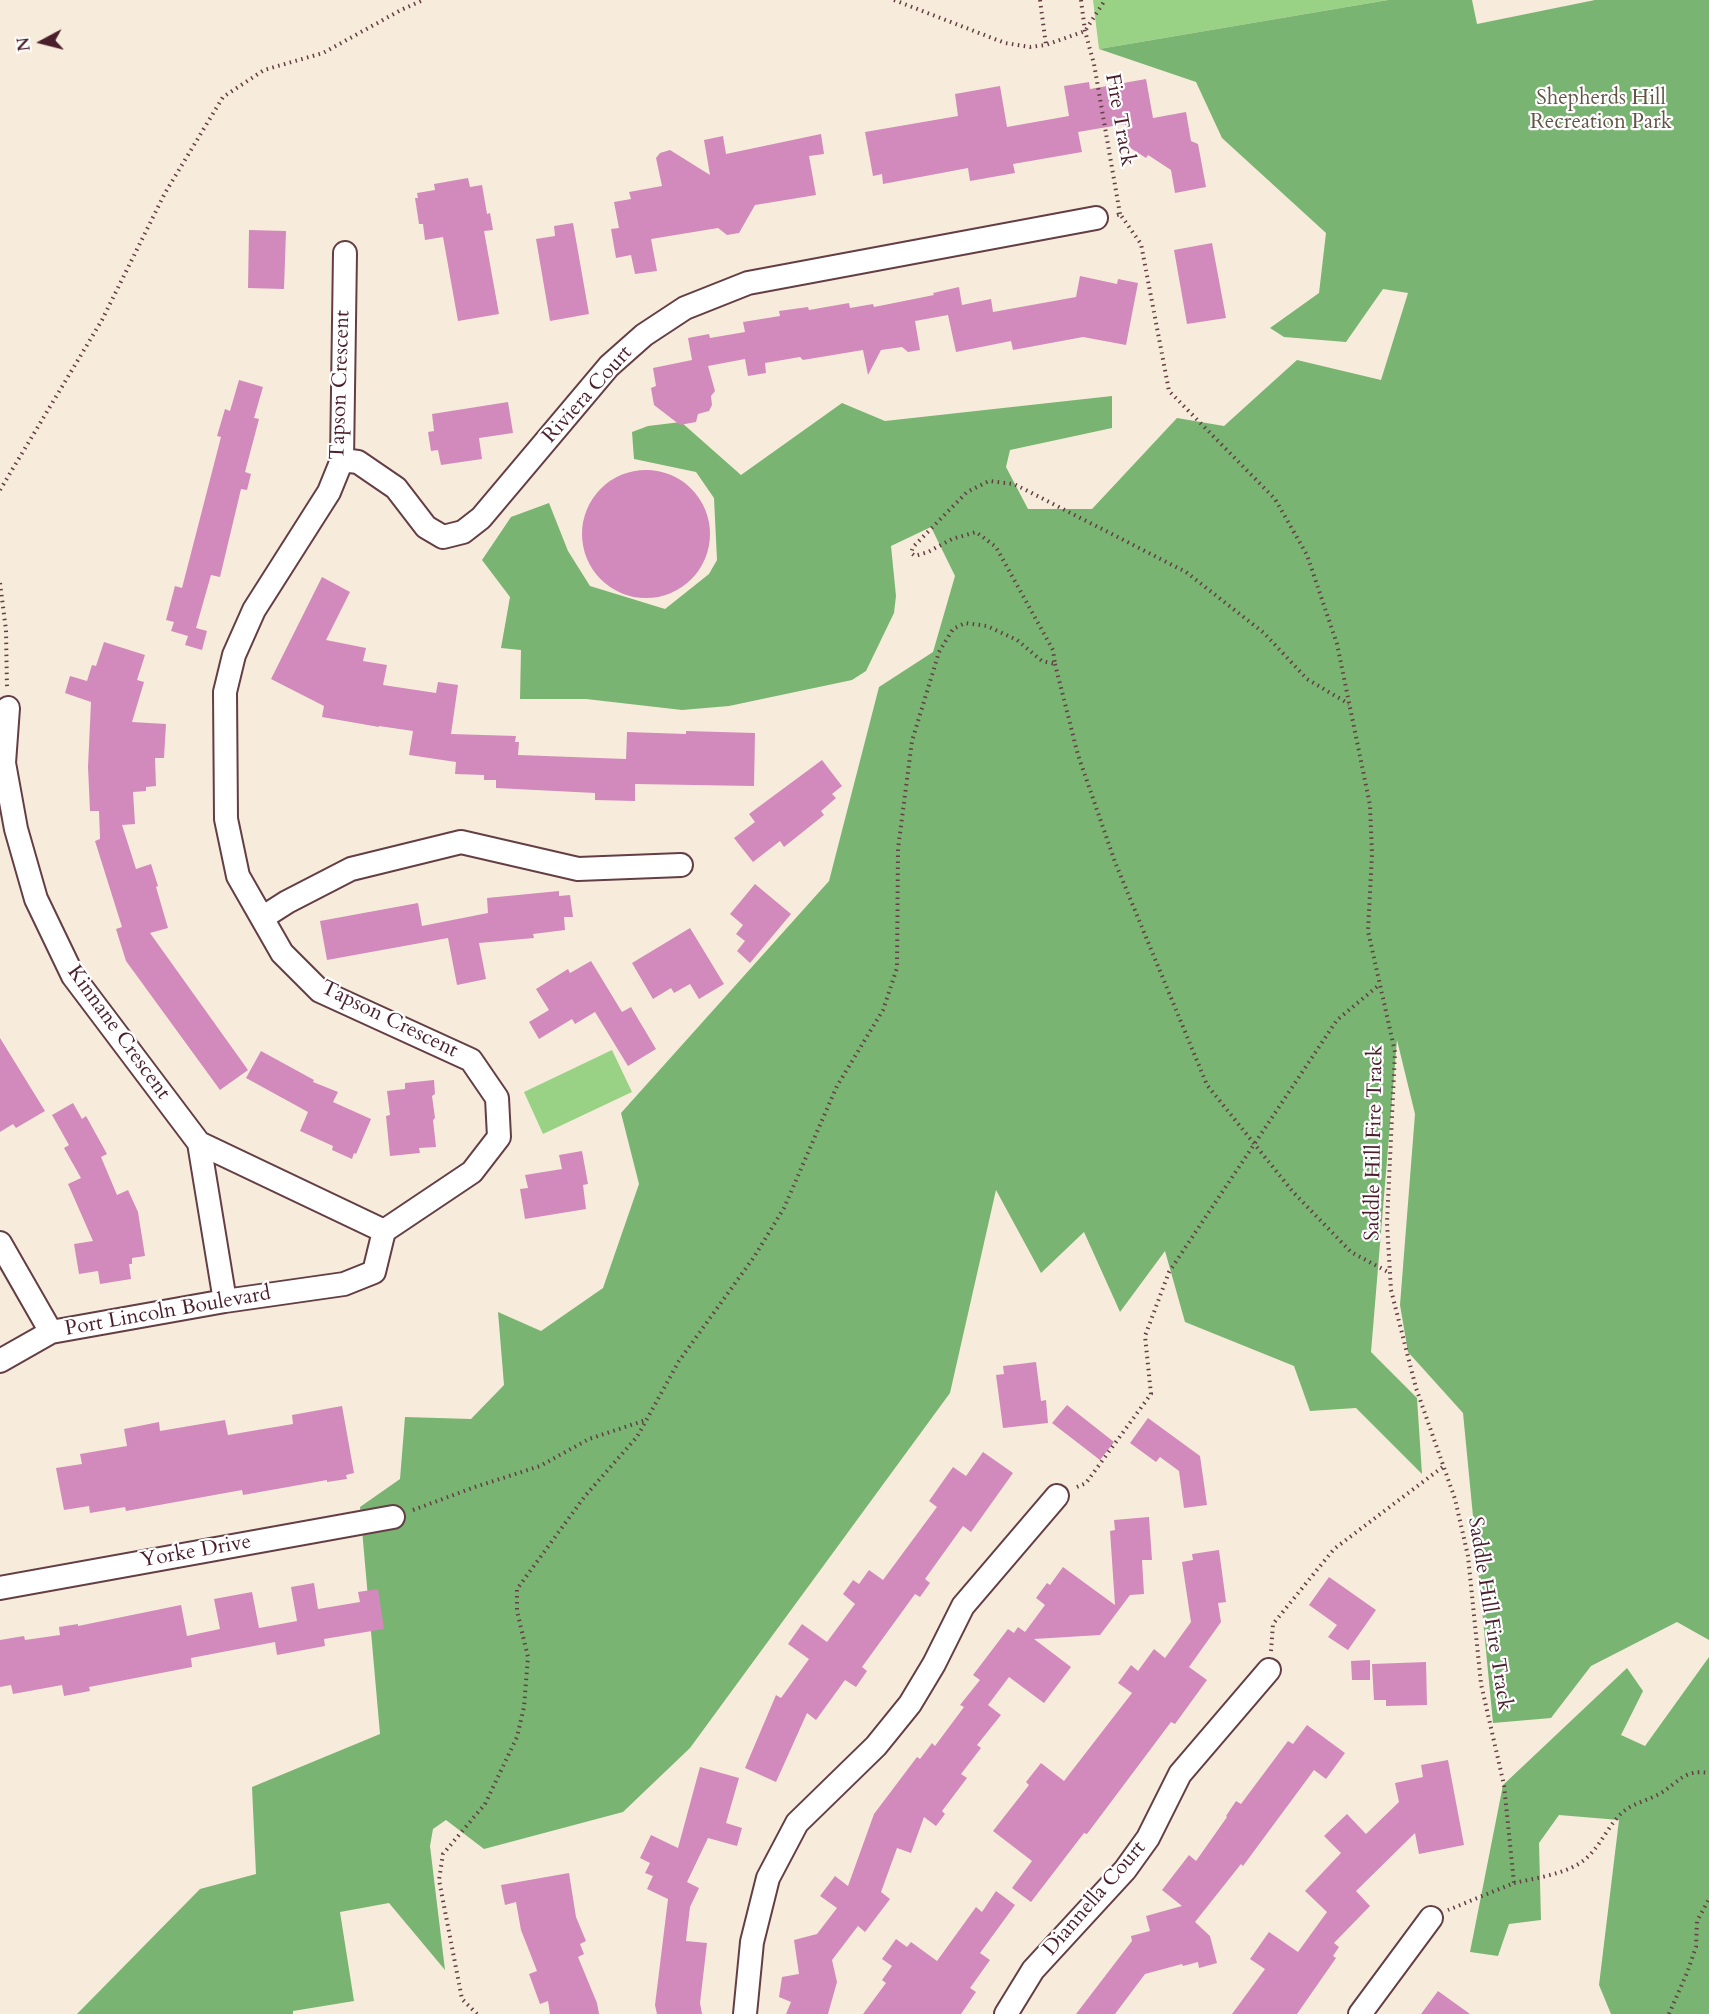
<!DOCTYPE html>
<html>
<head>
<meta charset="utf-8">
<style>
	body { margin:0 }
	#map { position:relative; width:1709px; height:2014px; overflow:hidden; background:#f7ecdb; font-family:Cardo,serif }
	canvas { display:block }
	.north { position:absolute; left:12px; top:12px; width:60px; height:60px; -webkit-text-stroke:4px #fff; paint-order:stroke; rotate:263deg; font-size:16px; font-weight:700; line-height:24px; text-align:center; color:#4a1f2b }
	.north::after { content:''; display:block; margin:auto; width:21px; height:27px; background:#4a1f2b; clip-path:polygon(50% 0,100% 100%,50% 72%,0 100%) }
</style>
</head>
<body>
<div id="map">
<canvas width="1709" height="2014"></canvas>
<div class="north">N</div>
</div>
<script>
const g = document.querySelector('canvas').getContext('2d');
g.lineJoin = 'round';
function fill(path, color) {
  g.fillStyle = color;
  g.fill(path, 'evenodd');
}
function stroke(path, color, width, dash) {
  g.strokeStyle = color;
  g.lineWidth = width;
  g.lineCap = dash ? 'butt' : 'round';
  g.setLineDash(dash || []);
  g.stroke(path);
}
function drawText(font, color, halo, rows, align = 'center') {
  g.font = font + ' Cardo,serif';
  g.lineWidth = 4.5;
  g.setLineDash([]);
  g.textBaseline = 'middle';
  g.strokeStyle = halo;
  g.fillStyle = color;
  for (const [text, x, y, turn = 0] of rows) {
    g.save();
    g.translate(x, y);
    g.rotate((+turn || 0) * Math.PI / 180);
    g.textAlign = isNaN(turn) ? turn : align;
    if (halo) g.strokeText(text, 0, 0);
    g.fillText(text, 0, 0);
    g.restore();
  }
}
fill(new Path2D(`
	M1093 0H1388L1099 49Z
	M612 1050 632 1092 543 1134 524 1092Z`), '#99d285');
fill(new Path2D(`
	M1388 0H1472L1477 24 1595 0H1709V1640L1677 1622 1591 1666 1551 1718 1493 1723 1463 1413 1408 1352 1400 1305 1415 1114 1397 1040 1371 1352 1417 1398 1422 1474 1356 1408 1310 1411 1294 1366 1185 1322 1165 1251 1120 1312 1084 1232 1041 1273 996 1190 950 1393 690 1748 623 1812 484 1849 446 1820 433 1829 430 1846 445 1970 389 1903 340 1912 354 2001 293 2011V2014H77L200 1889 256 1874 252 1787 380 1734 360 1507 400 1479 405 1417 471 1419 504 1385 498 1312 541 1331 603 1288 639 1184 621 1113 829 881 879 687 933 652 955 576 931 527 891 546 896 596 894 613 866 671 852 680 729 706 682 710 586 699H520L521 650 501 648 510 597 482 560 511 517 549 503 568 551 590 586 665 609 709 574 717 560 714 498 696 472 634 459 632 432 648 426 681 422 741 475 842 403 885 421 1112 396V428L1010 450 1006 467 1028 509H1092L1177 418 1224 426 1297 360 1381 380 1408 293 1383 289 1346 342 1284 337 1270 328 1319 293 1326 233 1222 138 1196 82 1099 49Z
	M1709 1657V2014H1611L1599 1985 1619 1820 1559 1815 1539 1843 1541 1920 1509 1924 1498 1956 1470 1952 1503 1785 1627 1668 1643 1691 1621 1735 1645 1746Z`), '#7ab472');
fill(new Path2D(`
	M1146 79 1153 118 1186 112 1191 141 1198 144 1206 187 1175 193 1171 170 1148 155 1146 158 1129 147 1125 124 1078 132 1082 152 1013 164 1015 173 970 181 968 168 883 184 882 174 873 176 865 132 958 116 955 94 1000 86 1007 127 1069 116 1064 86 1089 82 1090 89Z
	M821 134 824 154 809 156 816 195 755 205 739 233 727 235 718 228 651 239 657 271 635 274 631 255 616 258 611 229 619 228 614 202 631 199 629 192 662 186 656 158 660 153 670 150 710 175 704 140 723 136 726 154Z
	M468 178 470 187 482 185 487 214 490 213 493 230 484 231 499 314 458 321 443 237 425 240 423 224H419L415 198H418L417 193 435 190 434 184Z
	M573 223 589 314 550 321 536 239 555 236 554 226Z
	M249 230 286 231 284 289 248 288Z
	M1212 243 1226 318 1187 324 1174 250Z
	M1080 276 1117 284 1118 279 1138 283 1126 345 1083 337 1013 350 1011 341 956 352 948 315 915 321 920 350 908 352 902 347 881 350 868 375 863 350 803 360 800 357 765 363 766 373 748 376 745 359 708 366 715 391 711 396 712 405 709 411 698 414 696 422 680 425 654 405 651 388 656 386 653 368 692 360 688 338 709 334 710 338 745 332 743 322 780 316 779 311 808 307 809 310 849 303 850 308 873 304 874 307 934 295 933 293 959 287 962 305 991 299 993 312 1076 297Z
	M239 380 263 387 254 418 259 419 245 472 251 474 247 490 241 489 220 577 211 575 196 628 207 631 202 650 185 645 188 636 171 631 174 622 166 620 175 586 182 588 221 437 217 436 225 409 230 411Z
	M508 402 513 433 479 438 482 459 441 465 438 450 431 451 428 432 434 431 432 414Z
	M582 534a64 64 0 1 1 128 0a64 64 0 1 1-128 0Z
	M322 577 350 592 326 640 366 648 363 661 387 665 383 685 436 693 438 682 458 685 451 734 516 736 515 742H519L518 755 626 759 627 732 686 734V731L755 733 754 786 635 784V801L595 800V793L496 788V780H484V775L455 774 456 762 409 755 413 731 379 726V727L322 717 324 706 271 679Z
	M104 642 145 655 137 680 144 682 132 722 166 724 164 758H155L156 786 146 787V791L133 792 135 824 122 825 136 869 151 864 158 886 156 887 168 928 150 933 248 1070 220 1090 126 961 116 929 122 927 95 841 100 839 99 811H90L88 767 91 702 65 693 70 676 87 681 92 665 96 666Z
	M822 760 842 786 832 794 836 798 821 811 824 815 784 847 780 841 753 862 734 838 755 822 749 814Z
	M755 884 791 914 750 963 737 951 745 941 736 934 743 925 730 914Z
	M559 891V896L570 895 573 917H564L565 930 533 934 534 938 479 943 486 979 457 985 448 938 327 960 320 921 418 903 422 926 488 913 487 898Z
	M690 928 724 984 699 999 690 984 674 993 671 988 653 999 632 963Z
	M591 961 622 1012 631 1007 656 1049 628 1066 595 1012 575 1024 572 1019 539 1039 529 1022 549 1010 536 989 568 969 570 973Z
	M0 1038 45 1111 16 1128 13 1124 0 1132Z
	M261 1051 314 1080 313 1082 338 1092 333 1102 371 1119 356 1154 354 1153 352 1159 332 1150 333 1146 300 1131 308 1112 246 1078Z
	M434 1080 435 1094 432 1096 435 1118 433 1120 436 1147 419 1148 420 1153 390 1156 386 1116 390 1115 387 1091 405 1089V1083Z
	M73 1103 82 1119 86 1116 107 1154 101 1157 117 1195 128 1190 138 1212 145 1256 132 1258V1264H129L131 1279 100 1284 98 1271 79 1274 74 1244 93 1241 68 1184 81 1178 64 1148 69 1145 52 1115Z
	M582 1151 588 1184 583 1185 586 1209 525 1219 520 1189 528 1188 525 1175 562 1169 559 1155Z
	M1036 1362 1041 1401 1046 1400 1048 1423 1003 1428 996 1375 1004 1374 1003 1366Z
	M1067 1405 1114 1442 1100 1460 1052 1423Z
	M342 1406 354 1473 346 1475 347 1479 327 1482V1480L243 1495 242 1490 126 1511 125 1507 90 1513 89 1506 64 1510 56 1468 82 1464 80 1454 127 1446 124 1429 159 1422 160 1431 225 1420 228 1435 293 1424 292 1415Z
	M1148 1418 1200 1456 1207 1505 1184 1508 1179 1471 1160 1457 1156 1462 1130 1443Z
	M983 1452 1013 1473 971 1532 963 1526 925 1579 930 1583 920 1597 915 1594 862 1667 867 1671 856 1687 845 1680 816 1720 807 1713 776 1782 745 1768 776 1695 781 1698 809 1659 788 1644 802 1624 827 1642 855 1604 843 1594 853 1580 859 1584 869 1570 883 1580 937 1507 929 1501 953 1467 966 1476Z
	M1149 1517 1152 1560H1142L1144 1594 1130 1595 1100 1635 1034 1639 1071 1667 1044 1703 1009 1677 988 1705 1001 1715 977 1745 981 1748 961 1774 967 1778 942 1811 945 1814 936 1826 924 1817 911 1853 897 1848 881 1892 890 1899 865 1932 858 1926 832 1960 837 1982 828 2014H786L791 2002 779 1997 782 1977 799 1974 794 1940 817 1934 837 1908 820 1896 835 1876 848 1886 874 1814 917 1757 920 1759 932 1743 935 1746 964 1707 960 1705 980 1680 973 1675 1008 1629 1014 1633 1018 1627 1025 1632 1045 1605 1036 1598 1047 1583 1050 1585 1063 1567 1115 1605 1110 1531 1115 1530 1114 1520Z
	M1219 1550 1226 1602 1218 1603 1221 1622 1189 1667 1207 1680 1175 1724 1171 1722 1087 1834 1084 1833 1031 1902 1012 1888 1032 1861 993 1831 1029 1785 1026 1782 1041 1763 1064 1781 1132 1693 1118 1683 1131 1665 1138 1671 1154 1649 1165 1658 1191 1622 1182 1562 1193 1560 1192 1554Z
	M1329 1577 1376 1610 1348 1650 1328 1637 1337 1625 1309 1605Z
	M314 1583 318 1609 360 1602 358 1592 378 1589 384 1629 324 1639 325 1646 277 1655 275 1642 191 1658 192 1667 89 1687 90 1691 64 1696 62 1685 13 1694 11 1685 0 1687V1640L24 1636 25 1640 60 1635 59 1627 78 1624V1626L181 1605 187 1636 220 1629 214 1599 252 1592 259 1628 297 1621 291 1587Z
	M1370 1660V1680H1352L1351 1661Z
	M1426 1662 1427 1705 1386 1706V1700H1374L1372 1664Z
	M1307 1725 1345 1753 1326 1779 1314 1770 1243 1866 1241 1864 1195 1922 1210 1936 1217 1963 1199 1968 1198 1962 1183 1966 1182 1964 1145 1974 1115 2014H1076L1132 1941 1131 1936 1150 1931 1146 1916 1182 1906 1162 1890 1189 1855 1196 1861 1227 1817 1226 1816 1236 1801 1241 1804 1288 1741 1293 1744Z
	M1448 1760 1464 1845 1419 1854 1415 1833 1356 1891 1370 1906 1334 1943 1339 1947 1333 1956 1336 1958 1297 2014H1232L1265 1969 1250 1959 1269 1932 1298 1952 1327 1912 1305 1891 1341 1853 1324 1836 1347 1814 1366 1834 1399 1802 1395 1783 1423 1777 1421 1765Z
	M700 1767 739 1778 726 1823 742 1828 737 1846 708 1838 687 1882 699 1888 690 1907 686 1941 707 1943 700 2003 702 2014H657L655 2005 668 1899 647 1889 653 1876 645 1873 650 1863 640 1858 651 1835 678 1848Z
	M569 1873 576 1917 586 1941 580 1944 584 1954 578 1957 597 2003 599 2014H550L548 2001 540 2004 529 1974 537 1971 521 1930 516 1902 505 1905 501 1885Z
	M996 1891 1015 1905 980 1953 990 1960 970 1988 976 1992 961 2014H863L886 1983 882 1980 892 1966 882 1959 896 1939 907 1947 911 1942 937 1961 976 1907 982 1912Z
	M1438 1991 1470 2014H1421Z`), '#d18abb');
const street = new Path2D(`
	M342 460 358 462 396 488 426 527 443 537 463 532 481 518 609 366 644 335 685 308 748 283 1096 218
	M8 708 4 763 16 829 36 899 73 976 199 1143 384 1231
	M262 918 287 902 351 869 461 842 578 869 681 865
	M199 1143 225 1301
	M0 1243 51 1332
	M0 1361 51 1332 225 1301 344 1284 374 1272 384 1231 472 1172 499 1137 497 1098 471 1060 320 991 282 953 238 876 226 819 225 692 234 655 254 610 329 492 342 460 345 253
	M0 1588 393 1517
	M745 2014 752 1942 768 1878 797 1823 876 1746 910 1704 934 1664 963 1606 1057 1496
	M1006 2014 1033 1970 1125 1870 1148 1838 1180 1774 1269 1670
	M1360 2014 1431 1918`);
stroke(street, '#643e45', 26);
stroke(new Path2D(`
	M894 0 1005 43 1030 47 1046 45 1085 31 1105 0
	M1040 0 1046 45
	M1081 0 1085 31 1094 64 1120 214
	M1117 215 1120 214 1141 244 1169 391 1275 499 1307 555 1337 644 1370 805 1372 854 1368 931 1395 1052 1387 1223 1391 1290 1416 1388 1455 1499 1468 1556 1481 1684 1504 1785 1514 1883 1448 1910
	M0 490 102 320 165 193 223 97 264 70 323 53 401 10 423 0
	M0 583 6 630 7 689
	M1055 664 1078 755 1115 862 1207 1085 1293 1192 1351 1252 1390 1273
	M1077 1487 1086 1483 1151 1394 1145 1336 1169 1272 1337 1020 1379 985
	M413 1510 475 1487 540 1466 589 1439 646 1420
	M1271 1651 1273 1624 1334 1549 1444 1466
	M1514 1883C1535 1878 1561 1875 1580 1863 1600 1850 1607 1825 1624 1811 1634 1803 1649 1800 1661 1793 1679 1782 1684 1769 1709 1773
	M477 2014 462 1999 439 1880 443 1854 485 1804 517 1737 524 1707 528 1657 517 1611V1589L585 1496 637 1437 679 1361 754 1257 784 1208 837 1086 883 1010 897 968 898 849 912 741 939 652 953 629 965 623 987 626 1017 640 1042 661 1055 664 1053 650 996 547 976 532 952 539 928 552 915 556 911 553 913 547 967 492 989 481 1014 484 1186 572 1264 633 1307 679 1349 704
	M1669 2014 1687 1973 1696 1947 1697 1921 1709 1899`), '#643e45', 4, [1.5, 4.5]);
stroke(street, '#fff', 22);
drawText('21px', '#625546', '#fff', [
	["Shepherds Hill",1601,99],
	["Recreation Park",1601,123]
]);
drawText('21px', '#4a1f2b', '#fff', [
	["Fire Track",1119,120,80],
	["Tapson Crescent",341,385,-88],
	["Riviera Court",588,395,-48],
	["Tapson Crescent",389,1020,26],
	["Kinnane Crescent",118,1033,54],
	["Saddle Hill Fire Track",1375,1143,-89],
	["Port Lincoln Boulevard",168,1312,-10],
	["Yorke Drive",196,1552,-10],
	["Saddle Hill Fire Track",1489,1614,81],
	["Diannella Court",1095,1899,-49]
]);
</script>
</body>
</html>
